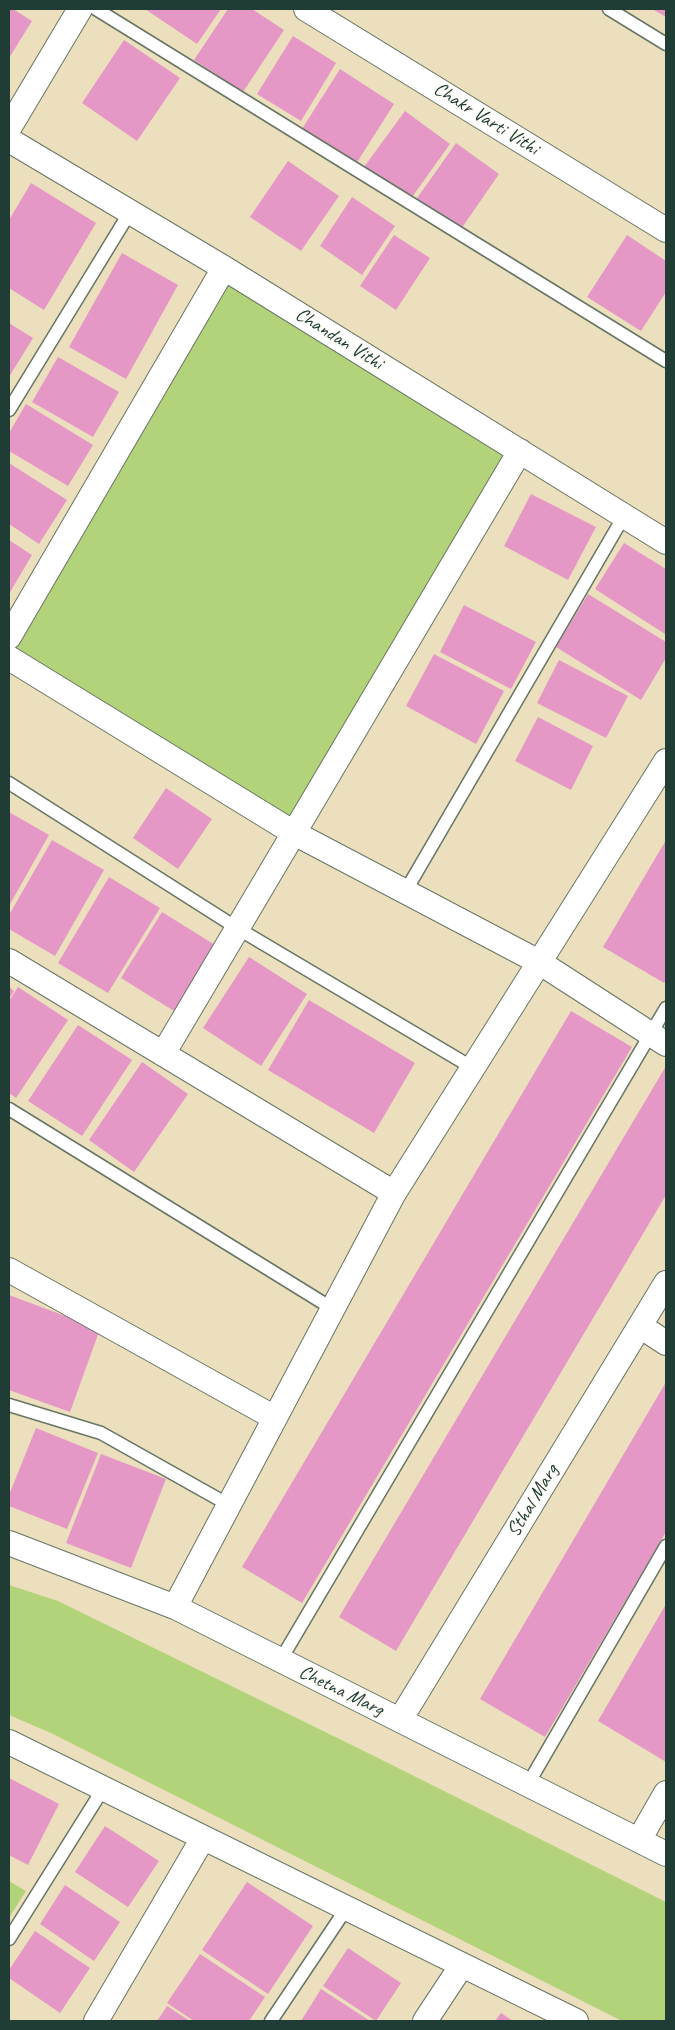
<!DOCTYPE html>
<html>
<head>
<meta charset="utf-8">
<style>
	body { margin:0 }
	#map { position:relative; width:675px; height:2030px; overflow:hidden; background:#ecdfbd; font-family:Caveat,sans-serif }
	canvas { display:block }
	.frame { position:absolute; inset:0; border:10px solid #1f3d34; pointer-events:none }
</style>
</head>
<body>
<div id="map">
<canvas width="675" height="2030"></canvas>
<div class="frame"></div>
</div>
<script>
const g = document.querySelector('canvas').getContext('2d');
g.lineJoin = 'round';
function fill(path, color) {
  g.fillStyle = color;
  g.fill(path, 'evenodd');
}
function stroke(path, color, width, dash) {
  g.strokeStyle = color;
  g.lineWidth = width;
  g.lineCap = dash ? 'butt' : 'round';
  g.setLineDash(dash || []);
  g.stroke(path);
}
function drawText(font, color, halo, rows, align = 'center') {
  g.font = font + ' Caveat,sans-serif';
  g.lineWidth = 4;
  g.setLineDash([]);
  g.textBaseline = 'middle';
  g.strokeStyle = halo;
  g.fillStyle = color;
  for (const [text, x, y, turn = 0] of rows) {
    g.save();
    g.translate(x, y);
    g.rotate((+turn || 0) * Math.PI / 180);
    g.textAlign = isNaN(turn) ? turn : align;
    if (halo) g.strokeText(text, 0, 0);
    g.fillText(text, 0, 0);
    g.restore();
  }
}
fill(new Path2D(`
	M224 268 520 451 294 833 9 658V637Z
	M9 1585 58 1601 368 1753 666 1902V2021H622L51 1733 9 1715Z
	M9 1881 26 1891 9 1918Z`), '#b3d37a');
fill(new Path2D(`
	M9 9H13L32 21 9 58Z
	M145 9H221L197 44Z
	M228 9H252L284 30 243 92 194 60Z
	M652 9H666V17Z
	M293 36 336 63 301 121 257 94Z
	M124 40 180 78 137 141 82 103Z
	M340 69 394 104 356 164 302 129Z
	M405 111 450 144 410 200 364 167Z
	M456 143 499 174 459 232 415 201Z
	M288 161 339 196 301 251 250 217Z
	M31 183 96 223 44 310 9 288V220Z
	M352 197 395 226 362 275 320 246Z
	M394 235 430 258 396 310 360 286Z
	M627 235 666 261V292L641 331 587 297Z
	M122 253 178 285 126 379 69 347Z
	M9 323 33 338 9 377Z
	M58 357 119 392 93 437 32 402Z
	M26 404 93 445 68 486 9 451V433Z
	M9 463 67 500 39 544 9 524Z
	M531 494 596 527 568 580 504 546Z
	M9 540 32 555 9 594Z
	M624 543 666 569 665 634 595 589Z
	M588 594 666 642V658L641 700 556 647Z
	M464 605 536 642 511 689 440 652Z
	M434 654 504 691 476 744 406 706Z
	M559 660 628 696 606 738 537 703Z
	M538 717 593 746 571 790 515 761Z
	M166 788 212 819 178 869 133 838Z
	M9 812 49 835 9 906Z
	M52 840 104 870 55 956 9 929V915Z
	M666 840V980L664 983 603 947Z
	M109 877 160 908 108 993 58 963Z
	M162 912 215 945 174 1011 121 978Z
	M249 957 307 994 261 1066 203 1028Z
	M9 987 14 991 9 999Z
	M18 987 68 1020 16 1098 9 1093V1001Z
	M309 1000 415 1063 374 1133 268 1070Z
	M571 1011 632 1047 302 1603 242 1567Z
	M78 1025 132 1060 82 1136 28 1101Z
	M142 1062 188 1094 134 1172 89 1140Z
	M666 1066V1195L396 1651 339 1617Z
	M9 1295 100 1329 70 1412 9 1390Z
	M666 1382V1532L545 1737 480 1699Z
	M36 1428 98 1453 67 1529 9 1506V1495Z
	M101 1454 166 1479 131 1568 66 1543Z
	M666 1604V1762L598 1721Z
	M9 1778 59 1804 28 1865 9 1855Z
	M105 1826 159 1861 128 1907 75 1872Z
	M247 1882 313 1926 268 1994 202 1950Z
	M65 1885 120 1922 94 1961 40 1924Z
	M35 1931 90 1968 60 2013 9 1978V1970Z
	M348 1948 401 1983 376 2021 323 1986Z
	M200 1954 265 1997 249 2021H194L167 2003Z
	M321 1989 370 2021H301Z
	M167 2006 190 2021H157Z
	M501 2013 513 2021H495Z`), '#e598c5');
const lane = new Path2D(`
	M96 9 666 361
	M609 9 666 44
	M9 410 130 212
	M9 783 237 928 473 1068
	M405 892 624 516
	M9 1109 333 1309
	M9 1405 101 1433 229 1505
	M280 1661 666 1008
	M528 1784 666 1546
	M9 1939 103 1789
	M271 2021 346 1909`);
const street = new Path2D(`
	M306 9 666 230
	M9 128 80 9
	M9 140 224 268 666 542
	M9 637 224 268
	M9 658 294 833 539 962 666 1044
	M9 961 394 1193
	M163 1054 520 451
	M9 1270 275 1418
	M640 1326 666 1343
	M9 1543 175 1607 666 1854
	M175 1607 394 1193 666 761
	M400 1720 666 1283
	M9 1742 576 2021
	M639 1840 666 1793
	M96 2021 203 1838
	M425 2021 462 1965`);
stroke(lane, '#677664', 15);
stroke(street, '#677664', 26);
stroke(lane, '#fff', 12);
stroke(street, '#fff', 24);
drawText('20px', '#1f3d34', '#fdfcf7', [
	["Chakr Varti Vithi",486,119,32],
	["Chandan Vithi",339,339,32],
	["Sthal Marg",533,1501,-59],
	["Chetna Marg",341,1691,26]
]);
</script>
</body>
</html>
